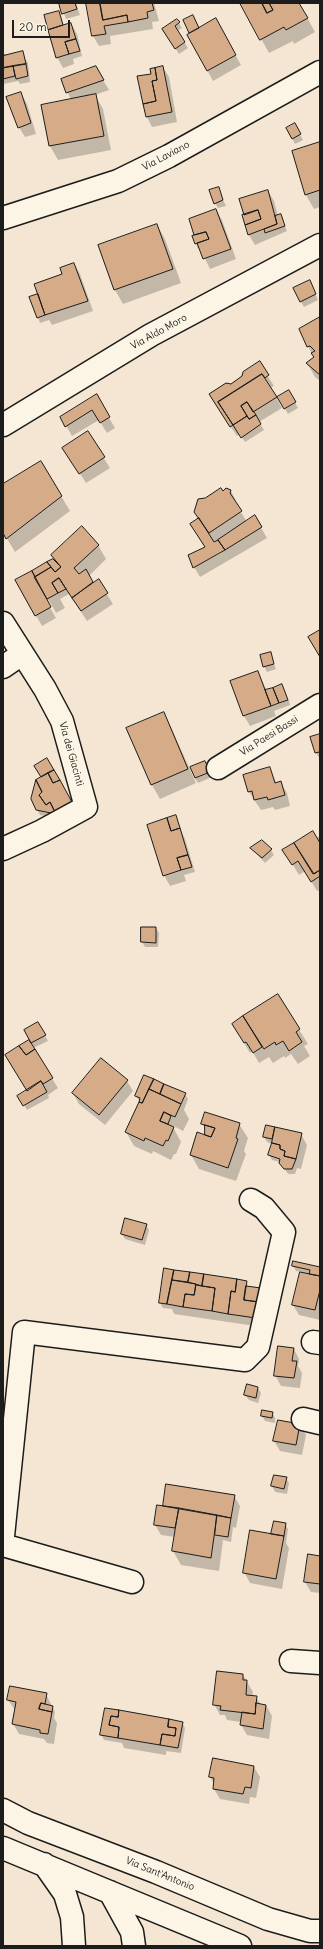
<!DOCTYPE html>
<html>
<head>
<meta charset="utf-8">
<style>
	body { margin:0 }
	#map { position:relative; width:323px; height:1949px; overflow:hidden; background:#f4e6d2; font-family:Delius,sans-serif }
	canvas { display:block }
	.frame { position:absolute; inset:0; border:4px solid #1c1c1c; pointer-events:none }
	.scale { position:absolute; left:12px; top:20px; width:58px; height:18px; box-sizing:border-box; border:2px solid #1c1c1c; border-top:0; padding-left:5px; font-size:12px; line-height:14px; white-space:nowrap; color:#1c1c1c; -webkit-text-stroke:3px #fcf5e5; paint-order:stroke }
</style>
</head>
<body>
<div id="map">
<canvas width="323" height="1949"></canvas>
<div class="frame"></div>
<div class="scale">20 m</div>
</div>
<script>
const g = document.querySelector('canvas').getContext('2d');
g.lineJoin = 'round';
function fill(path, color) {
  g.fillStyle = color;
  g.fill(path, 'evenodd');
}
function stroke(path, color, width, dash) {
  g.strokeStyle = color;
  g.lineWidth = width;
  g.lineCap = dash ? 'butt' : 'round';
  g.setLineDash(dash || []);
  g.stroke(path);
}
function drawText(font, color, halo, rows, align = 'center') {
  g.font = font + ' Delius,sans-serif';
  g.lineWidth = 4;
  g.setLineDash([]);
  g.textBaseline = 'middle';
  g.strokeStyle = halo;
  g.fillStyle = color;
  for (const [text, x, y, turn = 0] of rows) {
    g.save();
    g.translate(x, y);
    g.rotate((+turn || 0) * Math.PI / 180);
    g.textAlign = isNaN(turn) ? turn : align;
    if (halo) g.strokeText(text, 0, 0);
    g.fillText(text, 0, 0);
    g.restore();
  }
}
fill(new Path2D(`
	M60 3H76L80 15 66 19Z
	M87 3H154L159 21 152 22 153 29 110 36 111 44 99 46 93 36Z
	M241 3H299L315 32 294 44 293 41 269 53Z
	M59 13 64 26 71 24 77 34 82 56 73 59 74 64 63 68 57 57 45 16Z
	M192 16 199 29 215 19 241 65 213 81 188 35 190 34 184 21Z
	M177 20 182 28 177 31 188 48 179 54 166 34Z
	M22 53 28 63 30 82 20 84 18 81 3 84V54L4 56Z
	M163 67 169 77 177 122 152 127 147 117 152 74Z
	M96 68 109 90 95 95 103 109 111 150 58 160 50 146 71 100 62 79Z
	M21 93 27 104 36 134 25 137 19 127Z
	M294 124 303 140 295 144 287 128Z
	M320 143V207L314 209 306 195Z
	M218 189 226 206 218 208 215 203Z
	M268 191 274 201 278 216 280 215 287 231 255 245 249 235 245 215Z
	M216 210 222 220 236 259 210 269 200 248 198 249 196 243V236L190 220Z
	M157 225 165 239 181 283 123 304 115 290 100 245Z
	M74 264 80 274 93 311 52 325 49 320 40 323 31 298 39 295Z
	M312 287 318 300 304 307 301 302Z
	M320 318V381L315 377 307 363 314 358 308 346Z
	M259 362 274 386 270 388 277 398 289 391 298 408 288 414 279 398 277 399 282 408 259 422 264 430 245 442 240 434 237 436 216 405 231 385Z
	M96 396 115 428 107 433 99 420 72 436 61 417Z
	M88 433 110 468 86 483 70 458Z
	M41 462 70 511 15 552 3 532V485Z
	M231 491 236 501V504L247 522 255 517 267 538 200 577 194 567 206 548 200 519 222 493ZM221 550V553L208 560 207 559Z
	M98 545 106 559 89 576 93 584 98 580 113 604 87 621 69 594 60 599 65 608 56 613 41 587 39 588 56 618 42 626 16 581 57 563 53 555Z
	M270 653 276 669 267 672 264 666Z
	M258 672 267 691 282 686 285 691 288 699 272 704V706L289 700 290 705 274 711 276 716 250 726 244 716Z
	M163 713 171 727 196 783 160 799 152 785Z
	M320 735V759L316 753Z
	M47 760 60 819 40 815 37 810 42 778 36 767Z
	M208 767 212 777 198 783 195 778Z
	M270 769 277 784 281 783 287 793 290 806 275 810 273 807 261 810 249 792 245 776Z
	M175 816 185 839 195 872 184 875 186 881 170 886 164 875Z
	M312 833 316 838 320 836V890L317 891 305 871 299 875 284 850Z
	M251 848 271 850 274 855 265 863Z
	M142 928H156L159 933 158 947H145L142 942Z
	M278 996 308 1044 304 1046 310 1056 298 1064 291 1054 285 1058 284 1056 273 1063 269 1057 259 1063 252 1051 250 1053 233 1024Z
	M38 1023 48 1041 33 1048 58 1088 48 1095 49 1098 27 1110 19 1096 27 1091 6 1056 31 1040Z
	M145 1076 185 1094 188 1099 184 1110 189 1119 183 1131 172 1125 181 1142 176 1154H174L171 1160 153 1151 152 1154 134 1146 126 1132 140 1102 136 1096Z
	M127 1081 133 1091 105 1125 79 1104 73 1093Z
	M203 1124H239L248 1138 244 1151 246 1154 236 1181 199 1169 191 1155 206 1136V1130Z
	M267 1126 301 1134 307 1145 301 1169 297 1168 295 1174H288L280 1162 272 1160 269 1155 272 1144 267 1142 264 1137Z
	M146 1225 149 1230 145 1245 125 1239 122 1234Z
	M293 1266 320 1268V1320L299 1315 293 1305 301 1272 296 1271Z
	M165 1269 246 1281 262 1327 174 1314 172 1309 163 1308 160 1303Z
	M294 1349 299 1359 298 1366 302 1373 300 1388 281 1386 275 1375Z
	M258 1388 261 1393 258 1403 249 1400 245 1395Z
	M263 1411 272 1413 275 1418V1423L265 1421 262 1416Z
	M300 1425 306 1435 302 1455 280 1451 274 1441Z
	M286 1478 289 1483 287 1494 275 1492 272 1486Z
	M234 1496 240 1506 236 1528 233 1527 231 1542 223 1540 219 1571 181 1565 173 1551 175 1537 161 1535 155 1525 164 1507Z
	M285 1524 288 1529 286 1543 289 1548 282 1589 250 1583 244 1572 273 1536Z
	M320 1557V1593L311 1592 305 1582Z
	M243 1675 253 1692 252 1696 256 1697 261 1705H266L272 1716 269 1739 247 1735 241 1725V1722L227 1720 225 1715H220L214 1704Z
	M46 1694 55 1712 54 1718 57 1723 54 1744 47 1743 44 1739 19 1734 13 1724 15 1710 8 1700Z
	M182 1723 185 1728 181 1753 166 1751V1755L124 1748 122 1743 104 1740 101 1734Z
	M254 1767 260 1777 256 1798 250 1797 249 1804 220 1799 214 1789V1784L210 1777Z`), '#0003');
const building = new Path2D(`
	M59 3H75L77 9 62 14Z
	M86 3H100L103 20 127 15 128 22 104 26 106 34 92 36Z
	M100 3H152L154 10 147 12 148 18 128 22 127 15 103 20Z
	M240 3H262L267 13 273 10 269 3H299L308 18 286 30 284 27 260 40Z
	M262 3H269L273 10 267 13Z
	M59 11 63 25 48 30 44 15Z
	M193 15 199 28 189 33 183 20Z
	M216 18 236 55 207 71 187 35Z
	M177 19 180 22 175 26 185 42 175 49 162 29Z
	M71 23 76 39 65 42 69 54 56 58 48 30Z
	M76 39 80 51 69 54 65 42Z
	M23 51 26 64 3 68V52L4 55Z
	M26 64 28 76 16 79 13 66Z
	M13 66 15 76 3 79V68Z
	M96 66 104 80 66 93 61 79Z
	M163 66 172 112 146 117 143 104 156 101 152 81 157 80 155 68Z
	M155 68 157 80 152 81 156 101 143 104 137 76 151 74 150 69Z
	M21 92 31 123 18 128 6 97Z
	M96 94 104 136 49 146 41 105Z
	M295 123 301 134 292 139 286 128Z
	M320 142V190L305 195 292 151Z
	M219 187 223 200 214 204 209 190Z
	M268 190 277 224 248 235 245 225 261 219 258 210 244 215 239 199Z
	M216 209 231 249 203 259 197 243 209 239 206 232 194 235 189 219Z
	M258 210 261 219 245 225 242 215Z
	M281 214 285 226 265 233 264 229 277 224 275 216Z
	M157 224 173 269 114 290 98 245Z
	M206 232 209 239 195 244 192 236Z
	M74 263 88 301 45 315 34 284 62 274 60 268Z
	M310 280 316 294 300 302 293 288Z
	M38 294 45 315 37 318 29 297Z
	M320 317V375L306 363 314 357 311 353 315 351 310 346 307 347 299 329Z
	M260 361 269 375 265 378 262 374 218 402 233 425 230 427 209 394 226 383 231 384 242 376 243 372Z
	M262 374 277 397 253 412 247 402 241 406 247 416 233 425 218 402Z
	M289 390 296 402 284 409 277 397Z
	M97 394 110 417 100 423 92 410 65 427 60 417Z
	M247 402 256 415 249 419 241 406Z
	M256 415 261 424 241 438 233 425 247 416 249 419Z
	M88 431 105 457 79 474 62 448Z
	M41 461 62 496 6 539 3 533V484Z
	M221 488 223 491 226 488 231 490 230 493 242 511 209 533 194 512 198 499 205 498Z
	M255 515 262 527 225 550 218 540Z
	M199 518 214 542 218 540 225 550 193 568 188 555 205 547 190 524Z
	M82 526 99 545 74 568 79 574 86 569 93 582 72 598 59 578 52 583 58 593 47 599 34 577 51 567 55 572 61 567 51 555Z
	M53 559 61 567 55 572 47 562Z
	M47 562 51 567 35 577 32 571Z
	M32 571 51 607 35 616 15 580Z
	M59 578 66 589 58 593 52 583Z
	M99 579 108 593 81 611 72 598Z
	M320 630V657L308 637Z
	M271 652 274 664 263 667 260 655Z
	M258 671 271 706 243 716 230 681Z
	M282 684 288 700 279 703 273 688Z
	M273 688 279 703 271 706 265 690Z
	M164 712 188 769 151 785 126 728Z
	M320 734V755L319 752 315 753 310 737Z
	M47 758 54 770 41 777 34 766Z
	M205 761 210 772 195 778 190 767Z
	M270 767 275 783 281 781 285 795 268 800 267 797 254 800 252 791 248 792 243 775Z
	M54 770 60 780 53 783 48 773Z
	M48 773 53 783 60 780 73 804 56 814 50 802 46 805 39 795 42 792 36 780Z
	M36 780 42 792 39 795 46 805 50 802 56 814 36 810 31 799Z
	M176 815 180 828 171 831 167 818Z
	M167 818 171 831 180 828 188 855 177 858 181 870 163 876 147 825Z
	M313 831 320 843V870L314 874 294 843Z
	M262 840 272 849 262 858 250 848Z
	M294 843 313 874 320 870V876L311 882 298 861 292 865 282 850Z
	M188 855 192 867 181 870 177 858Z
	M141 927H156V943L141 942Z
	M278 994 300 1029 296 1032 302 1042 289 1051 283 1041 276 1045 275 1042 264 1049 243 1016Z
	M243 1016 262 1047 253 1053 246 1042 244 1043 232 1024Z
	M38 1022 46 1035 31 1043 24 1030Z
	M29 1040 35 1049 26 1055 19 1046Z
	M19 1046 26 1055 35 1049 53 1078 43 1084 41 1081 27 1091 5 1055Z
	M101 1058 128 1080 99 1115 72 1093Z
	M144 1075 154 1079 142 1103 139 1102 140 1098 135 1096Z
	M154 1079 164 1084 160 1094 149 1089Z
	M41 1081 47 1092 23 1106 17 1096Z
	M164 1084 186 1093 181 1104 160 1094Z
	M149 1089 181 1104 175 1117 164 1112 160 1121 174 1127 168 1141 166 1140 163 1146 145 1138 144 1141 125 1132 139 1102 142 1103Z
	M164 1112 171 1116 168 1124 160 1121Z
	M205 1112 240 1123 236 1138 238 1139 228 1168 190 1155 197 1132 211 1137 215 1128 201 1124Z
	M205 1125 215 1128 211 1137 205 1135Z
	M266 1125 275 1127 272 1139 263 1137Z
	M275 1127 302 1133 296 1159 284 1156 285 1151 280 1149V1145L272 1143Z
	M272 1143 280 1145V1149L285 1151 284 1156 296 1159 292 1169H284L279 1163 280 1159 268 1155Z
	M125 1218 147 1224 142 1240 121 1234Z
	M293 1261 320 1267V1276L309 1274 310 1270 292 1266Z
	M164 1268 174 1270 167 1304 159 1303Z
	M174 1270 190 1272 188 1282 172 1280Z
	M190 1272 204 1274 202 1286 188 1282Z
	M300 1272 320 1276V1290L315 1310 292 1305Z
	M204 1274 237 1279 235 1292 231 1291 228 1314 212 1311 215 1288 202 1286Z
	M237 1279 247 1281 244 1300 259 1302 256 1318 228 1314 231 1291 235 1292Z
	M172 1280 196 1284 194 1295 185 1294 183 1307 167 1304Z
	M196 1285 215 1288 212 1311 183 1307 185 1294 194 1295Z
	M246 1286 261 1288 259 1302 244 1300Z
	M278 1346 294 1348 292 1361H297L294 1378 274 1376Z
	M247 1384 258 1387 256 1398 244 1395Z
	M262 1410 273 1412 272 1418 261 1416Z
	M278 1420 300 1424 296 1445 273 1441Z
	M274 1475 287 1477 284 1489 271 1486Z
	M166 1484 235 1495 231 1518 163 1506Z
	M157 1505 179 1508 175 1528 154 1525Z
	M179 1508 217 1515 211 1558 172 1551Z
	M217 1515 231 1518 228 1537 215 1535Z
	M274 1521 286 1523 284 1536 271 1534Z
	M250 1530 284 1536 276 1579 243 1573Z
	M308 1554 320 1556V1584L304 1582Z
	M217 1671 243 1674V1680H247L246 1695 257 1696 255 1714 220 1710 221 1706 213 1705Z
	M10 1686 47 1693 45 1704 41 1703 39 1709 52 1712 48 1734 40 1733V1730L12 1724 16 1702 7 1700Z
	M41 1703 53 1706 52 1712 39 1709Z
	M256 1703 266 1705 263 1729 240 1725 242 1712 255 1714Z
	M105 1708 119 1710 118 1717 111 1716 109 1725 119 1727 118 1738 100 1735Z
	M119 1710 169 1719 168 1727 176 1728 175 1736 162 1734 160 1745 118 1738 119 1727 109 1725 111 1716 118 1717Z
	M169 1719 183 1722 178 1748 160 1745 162 1734 175 1736 176 1728 168 1727Z
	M213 1758 254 1766 251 1788 245 1787 243 1794 213 1789 214 1778 209 1777Z`);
fill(building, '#d5ac87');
stroke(building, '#1c1c1c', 1);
const minor = new Path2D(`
	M3 218 118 181 169 156 320 72
	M3 425 151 335 320 245
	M3 623 45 689 62 721 86 807 42 831 3 849
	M3 667 22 654
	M218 768 320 705
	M313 1342 320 1343
	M303 1419 320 1423
	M3 1536 24 1332 245 1360 258 1347 284 1232 264 1208 251 1200
	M3 1545 132 1582
	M291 1661 320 1663
	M3 1810 28 1823 156 1872 268 1919 310 1931H320`);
const major = new Path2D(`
	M3 1848 240 1946
	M44 1864 65 1894 72 1917 74 1946
	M110 1892 132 1932 134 1946`);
stroke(minor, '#1c1c1c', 25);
stroke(major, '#1c1c1c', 25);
stroke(minor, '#fcf5e5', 22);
stroke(major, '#fcf5e5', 22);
drawText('10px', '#1c1c1c', '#fcf5e5', [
	["Via Laviano",166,156,-28],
	["Via Aldo Moro",159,332,-29],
	["Via Paesi Bassi",269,736,-32],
	["Via dei Giacinti",71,754,74],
	["Via Sant'Antonio",160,1874,22]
]);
</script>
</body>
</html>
